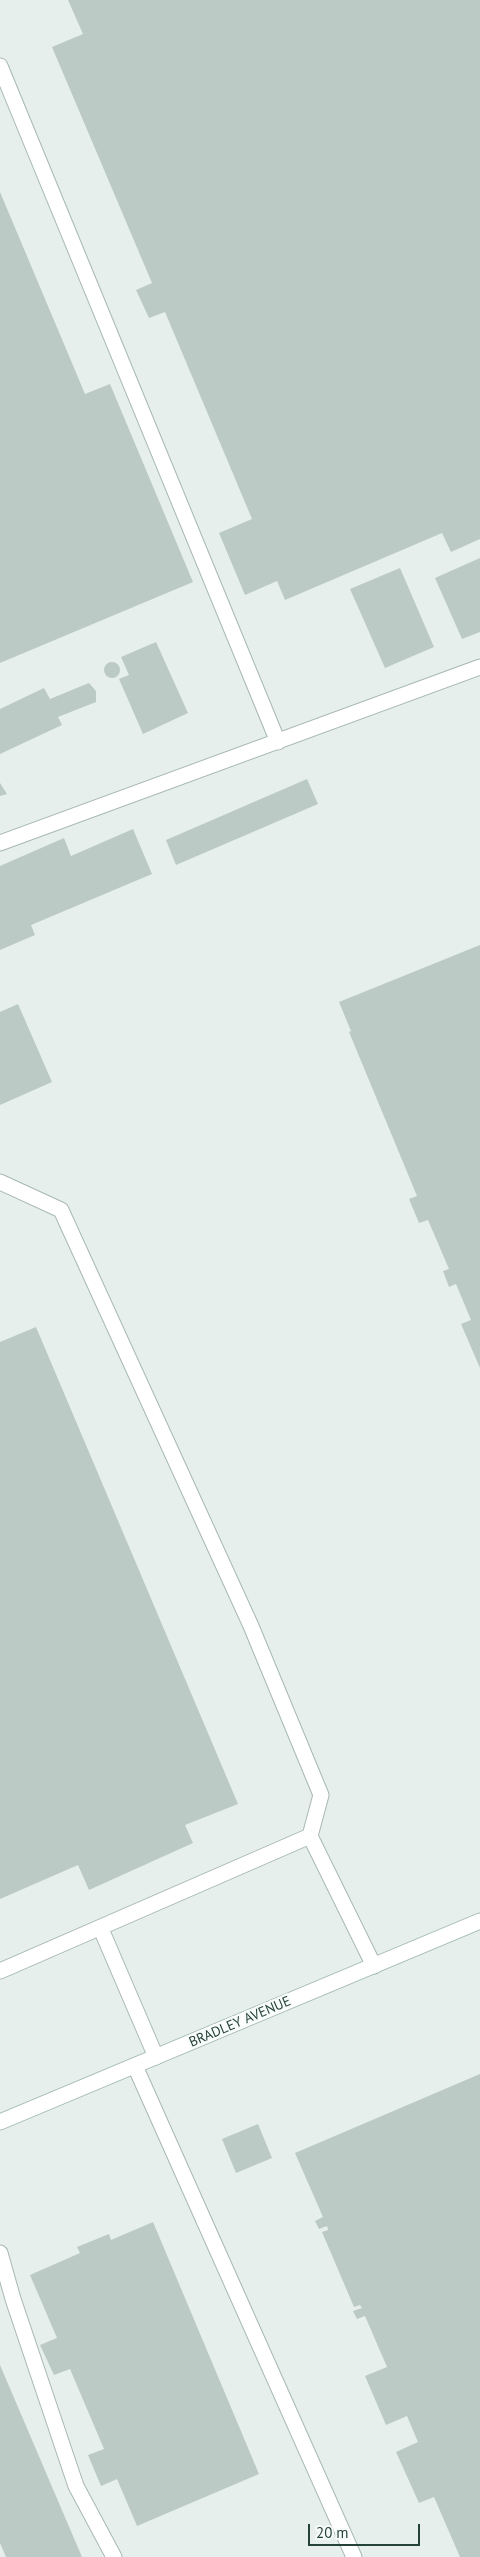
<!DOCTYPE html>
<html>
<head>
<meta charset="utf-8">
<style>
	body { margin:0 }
	#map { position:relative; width:480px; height:2557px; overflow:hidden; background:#e6efeb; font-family:"PT Sans",sans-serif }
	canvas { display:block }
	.scale { position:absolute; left:308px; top:2524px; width:112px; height:22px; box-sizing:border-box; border:2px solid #24423a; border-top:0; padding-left:6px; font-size:15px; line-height:18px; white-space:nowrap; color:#24423a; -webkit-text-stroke:4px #f7fbf9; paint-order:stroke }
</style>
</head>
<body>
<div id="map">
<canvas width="480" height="2557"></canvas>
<div class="scale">20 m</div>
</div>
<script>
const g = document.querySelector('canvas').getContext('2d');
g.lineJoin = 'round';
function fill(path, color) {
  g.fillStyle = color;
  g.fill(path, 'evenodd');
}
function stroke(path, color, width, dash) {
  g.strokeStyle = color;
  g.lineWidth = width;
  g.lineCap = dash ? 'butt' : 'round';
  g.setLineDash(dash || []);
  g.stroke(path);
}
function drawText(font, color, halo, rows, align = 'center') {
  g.font = font + ' "PT Sans",sans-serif';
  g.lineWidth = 4.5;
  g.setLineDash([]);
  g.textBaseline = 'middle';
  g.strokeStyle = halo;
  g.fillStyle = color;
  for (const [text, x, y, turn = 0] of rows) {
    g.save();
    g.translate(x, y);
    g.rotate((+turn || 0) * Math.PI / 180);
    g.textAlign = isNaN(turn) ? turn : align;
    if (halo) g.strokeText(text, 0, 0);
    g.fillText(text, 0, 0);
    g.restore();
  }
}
fill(new Path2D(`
	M68 0H480V539L451 552 442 533 285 600 277 581 245 595 219 533 252 519 165 312 149 318 136 290 152 283 52 47 83 34Z
	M0 192 85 394 110 384 193 582 0 663Z
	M480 558V632L462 639 435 578Z
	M400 568 434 647 385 668 350 589Z
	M156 642 188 713 143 734 119 679 129 675 121 657Z
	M104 670a8 8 0 1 1 16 0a8 8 0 1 1-16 0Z
	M89 683 96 691V702L58 717 62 725 0 754V709L44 688 50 699Z
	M307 779 318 804 176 865 166 840Z
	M0 783 7 794 0 796Z
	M133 829 152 874 31 925 35 935 0 950V866L64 838 71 856Z
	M480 945V1368L461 1324 471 1320 456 1284 449 1287 443 1271 449 1269 428 1220 419 1223 409 1199 417 1196 349 1032 351 1031 339 1002Z
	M18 1004 52 1082 0 1105V1012Z
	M36 1327 238 1804 185 1825 193 1843 89 1890 78 1865 0 1899V1342Z
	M480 2074V2557H460L434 2497 419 2503 396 2452 418 2442 407 2416 386 2425 365 2376 387 2367 365 2316 357 2319 353 2311 362 2308 360 2305 354 2307 322 2232 328 2230 327 2226 319 2229 315 2221 323 2217 295 2153Z
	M258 2124 272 2158 236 2173 222 2139Z
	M153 2222 259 2474 137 2526 117 2479 101 2486 88 2455 104 2449 70 2369 54 2375 40 2345 57 2338 30 2275 80 2253 77 2247 109 2234 111 2240Z
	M0 2365 82 2557H6L0 2543Z`), '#bbcac4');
const lane = new Path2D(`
	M0 66 278 742
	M0 843 480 667
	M0 1182 61 1210 251 1626 321 1795 310 1836 0 1971
	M310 1836 374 1966
	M101 1929 156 2057
	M135 2066 354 2557
	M0 2253 13 2299 76 2486 114 2557`);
const secondary = new Path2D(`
	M0 2122 480 1921`);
stroke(lane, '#a8b8b2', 17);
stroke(secondary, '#a4bbb3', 17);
stroke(lane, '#fff', 15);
stroke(secondary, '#fff', 15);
drawText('14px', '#24423a', '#f7fbf9', [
	["BRADLEY AVENUE",240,2022,-23]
]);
</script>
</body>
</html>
